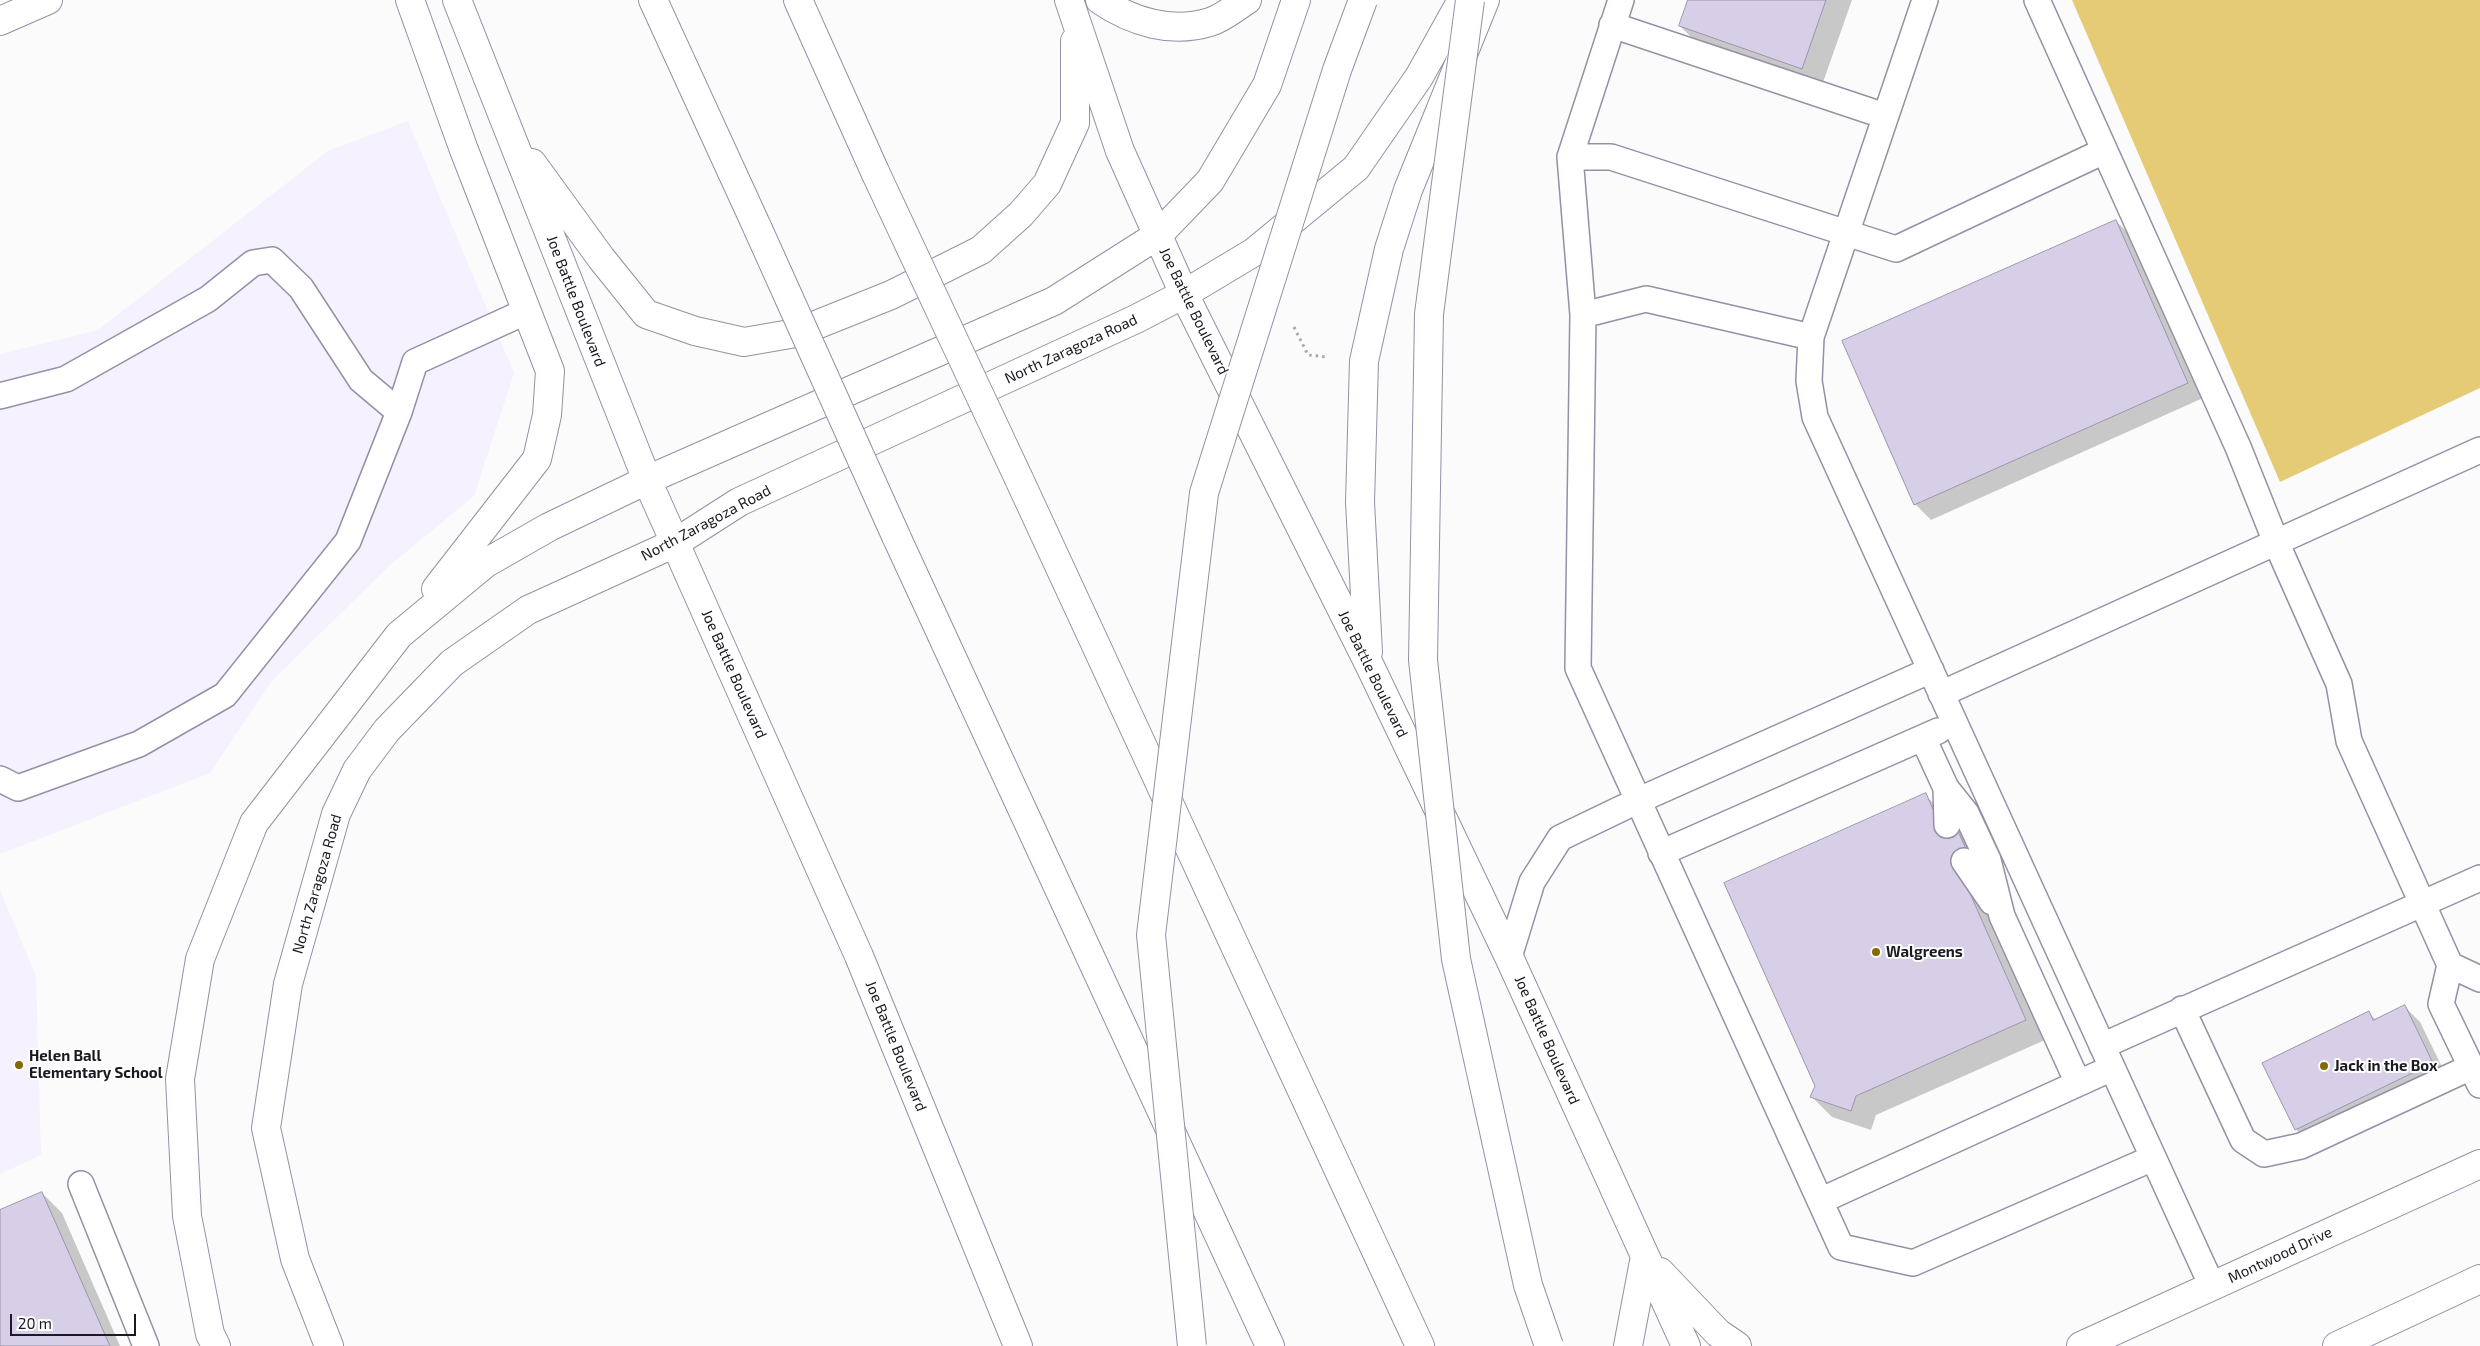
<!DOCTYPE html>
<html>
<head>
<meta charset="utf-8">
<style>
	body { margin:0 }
	#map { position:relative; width:2480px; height:1346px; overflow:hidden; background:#fbfbfb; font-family:"Exo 2",sans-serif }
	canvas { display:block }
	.scale { position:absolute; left:10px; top:1314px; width:126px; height:22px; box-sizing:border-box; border:2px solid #1b1921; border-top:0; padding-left:6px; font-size:15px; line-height:18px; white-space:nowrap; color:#1b1921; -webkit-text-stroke:4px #fff; paint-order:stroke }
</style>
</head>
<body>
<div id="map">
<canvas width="2480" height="1346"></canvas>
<div class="scale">20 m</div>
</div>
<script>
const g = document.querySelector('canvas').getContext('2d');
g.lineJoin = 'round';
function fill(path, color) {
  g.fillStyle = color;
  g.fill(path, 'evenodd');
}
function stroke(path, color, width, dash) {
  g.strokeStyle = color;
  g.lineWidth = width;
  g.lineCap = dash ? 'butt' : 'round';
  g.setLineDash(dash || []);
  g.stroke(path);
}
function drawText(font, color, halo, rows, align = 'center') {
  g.font = font + ' "Exo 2",sans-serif';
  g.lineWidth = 4;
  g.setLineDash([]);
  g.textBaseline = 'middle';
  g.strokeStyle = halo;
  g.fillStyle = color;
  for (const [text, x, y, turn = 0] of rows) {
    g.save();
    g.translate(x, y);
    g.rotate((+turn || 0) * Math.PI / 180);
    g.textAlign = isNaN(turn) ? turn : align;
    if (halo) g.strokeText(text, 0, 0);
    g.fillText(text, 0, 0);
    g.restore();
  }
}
fill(new Path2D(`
	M408 121 514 373 474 496 389 566 272 681 210 773 0 854V354L98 330 328 151Z
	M0 890 36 976 41 1155 0 1174Z`), '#f5f1fe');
fill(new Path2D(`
	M2072 0H2480V388L2280 482Z`), '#e6cb76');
fill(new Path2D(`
	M1689 0H1852L1821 88 1700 46 1680 26Z
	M2116 221 2132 237 2203 398 1931 520 1915 504Z
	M1925 795 1974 843 2045 1040 1876 1115 1871 1130 1832 1117 1812 1097Z
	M2405 1007 2420 1022 2448 1079 2311 1145 2296 1129 2368 1012 2376 1020Z
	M42 1193 62 1213 120 1346H0V1212Z`), '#0003');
const building = new Path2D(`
	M1688 0H1826L1802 69 1679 26Z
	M2116 220 2188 383 1914 505 1842 341Z
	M1926 793 1941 828 1954 822 1970 858 1957 864 2026 1020 1856 1096 1851 1111 1810 1097 1815 1086 1724 883Z
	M2405 1005 2433 1063 2295 1130 2262 1063 2369 1011 2373 1020Z
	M42 1192 110 1346H0V1210Z`);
fill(building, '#d6cfe7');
stroke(building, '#9b95ac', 1);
const lane = new Path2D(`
	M1621 0 1570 157 1583 315 1578 668 1841 1247 1913 1263 2153 1158
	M1925 0 1811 337 1809 381 1815 417 2212 1286
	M2037 0 2238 447 2276 542 2339 684 2349 741 2450 965 2441 1004 2480 1085
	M1612 25 1885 116
	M1570 157H1611L1896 249 2104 151
	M1583 315 1646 299 1811 337
	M0 396 66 379 208 299 253 263 272 260 301 288 361 380 399 412
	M1941 694 2480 450
	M1923 738 1946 788 1966 813 1988 860 2002 916 2078 1083
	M0 779 18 788 139 744 225 695 348 541 399 412 415 362 527 311
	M1946 788 1947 825
	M1661 853 1938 731
	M1964 861 1992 902
	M1509 957 1532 882 1560 838 1637 801 1931 670
	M2450 965 2480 979
	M2182 1009 2243 1140 2264 1154 2301 1146 2471 1067
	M2102 1046 2480 878
	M81 1184 146 1346
	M1820 1201 2112 1068`);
const street = new Path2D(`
	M0 21 48 0`);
const secondary = new Path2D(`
	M410 0 464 150 550 371 547 415 537 459 436 589
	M457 0 647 480 859 956 1018 1346
	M1069 0 1120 151 1184 294 1369 664 1509 957 1686 1346
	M1100 0C1132 22 1172 34 1210 22 1223 18 1236 7 1247 0
	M532 163 601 258 646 314 695 331 744 342 796 333 891 295 981 250 1021 214 1047 184 1075 123V41
	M1368 652 1360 502 1364 361 1389 249 1408 190 1485 0
	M1660 1272 1718 1333 1737 1346
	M216 1346 210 1334 187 1216 180 1079 200 959 254 823 399 635 486 563 549 527 647 480 1054 301 1158 235 1210 181 1267 85 1296 0
	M329 1346 295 1259 266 1128 288 984 336 814 357 770 387 730 452 663 528 610 675 543 739 502 1136 319 1184 294 1254 252 1356 168 1419 77 1462 0
	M1628 1346 1645 1256
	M2081 1346 2480 1164
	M2337 1346 2480 1279`);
const highway = new Path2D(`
	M653 0 758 229
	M798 0 876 174
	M1019 479 1420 1346
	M896 536 1270 1346`);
stroke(lane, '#968fa6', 28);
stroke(street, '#968fa6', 30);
stroke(secondary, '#968fa6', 30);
stroke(highway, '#968fa6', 30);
stroke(new Path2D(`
	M1294 327 1308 355 1328 357`), '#a9a8ab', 3, [2.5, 4]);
stroke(lane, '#fff', 25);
stroke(street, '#fff', 28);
stroke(secondary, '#fff', 28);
stroke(highway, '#fff', 28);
const highwayBridge = new Path2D(`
	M1470 0 1429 314 1423 660 1456 959 1528 1285 1549 1346
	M876 174 1019 479
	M758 229 896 536
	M1192 1346 1151 935 1204 493 1337 70 1363 0`);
stroke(highwayBridge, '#968fa6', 30, []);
stroke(highwayBridge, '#fff', 28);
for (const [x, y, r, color] of [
	[1876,952,5,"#826901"],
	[19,1065,5,"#826901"],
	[2324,1066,5,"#826901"]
]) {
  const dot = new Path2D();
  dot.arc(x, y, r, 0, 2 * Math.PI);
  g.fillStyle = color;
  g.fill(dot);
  stroke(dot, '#fff', 2);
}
drawText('15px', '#1b1921', '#fff', [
	["Joe Battle Boulevard",576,301,69],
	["Joe Battle Boulevard",1194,311,64],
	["North Zaragoza Road",1071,349,-25],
	["North Zaragoza Road",706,523,-28],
	["Joe Battle Boulevard",734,674,66],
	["Joe Battle Boulevard",1373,674,64],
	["North Zaragoza Road",317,884,-74],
	["Joe Battle Boulevard",1547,1040,66],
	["Joe Battle Boulevard",896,1046,68],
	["Montwood Drive",2280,1255,-25]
]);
drawText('bold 15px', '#1b1921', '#fff', [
	["Walgreens",1886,952],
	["Helen Ball",29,1056],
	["Elementary School",29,1073],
	["Jack in the Box",2334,1066]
], 'left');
</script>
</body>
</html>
